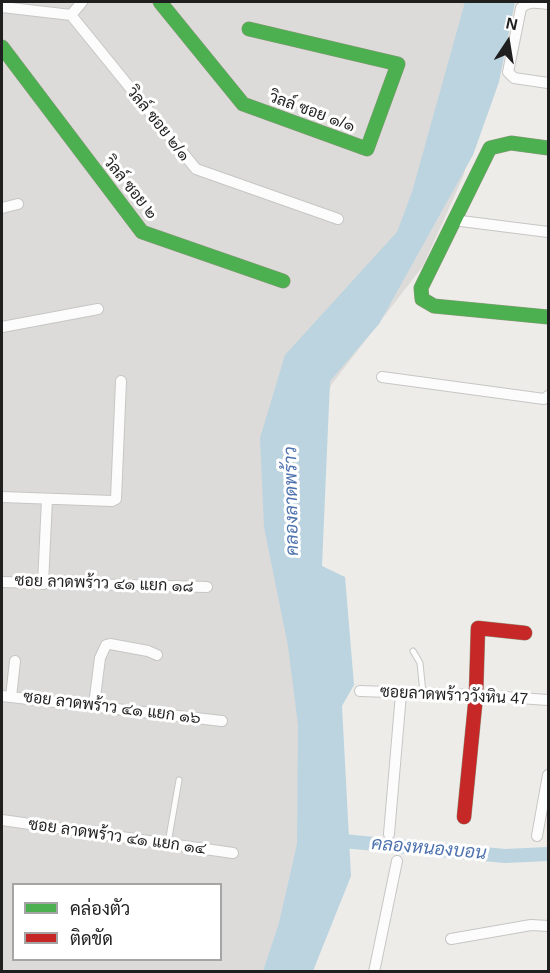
<!DOCTYPE html>
<html>
<head>
<meta charset="utf-8">
<style>
	body { margin:0 }
	#map { position:relative; width:550px; height:973px; overflow:hidden; background:#edece8; font-family:Helvetica,Sarabun,sans-serif }
	canvas { display:block }
	.frame { position:absolute; inset:0; border:3px solid #1f1f1f; pointer-events:none }
	.legend { position:absolute; left:12px; top:883px; width:210px; height:78px; box-sizing:border-box; background:#fff; border:2px solid #a5a5a5; margin:0; padding:8px 10px; list-style:none; font-size:18px; color:#1f1f1f }
	.legend li { display:flex; align-items:center; gap:12px; height:30px }
	.legend b { width:30px; border:2px solid #a5a5a5 }
	.north { position:absolute; left:478px; top:12px; width:60px; height:60px; -webkit-text-stroke:4px #fff; paint-order:stroke; rotate:12deg; font-size:16px; font-weight:700; line-height:24px; text-align:center; color:#1f1f1f }
	.north::after { content:''; display:block; margin:auto; width:21px; height:27px; background:#1f1f1f; clip-path:polygon(50% 0,100% 100%,50% 72%,0 100%) }
</style>
</head>
<body>
<div id="map">
<canvas width="550" height="973"></canvas>
<div class="frame"></div>
<ul class="legend">
<li><b style="height:8px;background:#4caf50"></b>คล่องตัว</li>
<li><b style="height:8px;background:#c62828"></b>ติดขัด</li>
</ul>
<div class="north">N</div>
</div>
<script>
const g = document.querySelector('canvas').getContext('2d');
g.lineJoin = 'round';
function fill(path, color) {
  g.fillStyle = color;
  g.fill(path, 'evenodd');
}
function stroke(path, color, width, dash) {
  g.strokeStyle = color;
  g.lineWidth = width;
  g.lineCap = dash ? 'butt' : 'round';
  g.setLineDash(dash || []);
  g.stroke(path);
}
function drawText(font, color, halo, rows, align = 'center') {
  g.font = font + ' Helvetica,Sarabun,sans-serif';
  g.lineWidth = 6;
  g.setLineDash([]);
  g.textBaseline = 'middle';
  g.strokeStyle = halo;
  g.fillStyle = color;
  for (const [text, x, y, turn = 0] of rows) {
    g.save();
    g.translate(x, y);
    g.rotate((+turn || 0) * Math.PI / 180);
    g.textAlign = isNaN(turn) ? turn : align;
    if (halo) g.strokeText(text, 0, 0);
    g.fillText(text, 0, 0);
    g.restore();
  }
}
fill(new Path2D(`
	M2 2H510L494 70 463 177 423 266 331 385 314 442 303 971 2 972ZM14 884H220V960H14Z`), '#dcdbd9');
fill(new Path2D(`
	M465 2H515L499 82 473 155 379 324 330 381 322 566 345 577 354 685 342 706 351 876 313 971H263L279 923 297 844 298 725 288 646 264 527 260 438 285 355 397 232 412 192Z`), '#bbd4e0');
stroke(new Path2D(`
	M332 840 505 856 548 854`), '#bbd4e0', 14);
const lane = new Path2D(`
	M413 651 420 663 423 693
	M168 843 179 780`);
const street = new Path2D(`
	M548 4C539 3 528 0 521 8L508 72 514 78 548 83
	M2 7 71 15 196 169 338 219
	M71 15 82 2
	M2 208 18 204
	M453 220 548 232
	M2 327 98 309
	M382 377 544 399 548 396
	M2 497 112 501 116 499 121 381
	M2 582 207 587
	M43 584 47 499
	M360 691 476 695 548 700
	M2 696 222 721
	M11 697 15 661
	M94 705 100 658 106 645 110 644 148 651 157 655
	M2 820 233 853
	M389 834 401 694
	M537 836 548 775
	M451 939 531 925 548 926
	M374 972 397 861`);
const fast = new Path2D(`
	M160 2 243 104 367 149 398 64 249 29
	M2 47 142 232 283 281
	M548 148 511 143 490 148 421 288 422 299 434 306 548 317`);
const jam = new Path2D(`
	M464 817 476 695 478 628 525 633`);
stroke(lane, '#c6c6c4', 7);
stroke(street, '#c6c6c4', 12);
stroke(fast, '#929780', 15);
stroke(jam, '#929780', 15);
stroke(lane, '#fcfcfc', 5);
stroke(street, '#fcfcfc', 10);
stroke(fast, '#4caf50', 14);
stroke(jam, '#c62828', 14);
drawText('16px', '#1f1f1f', '#fff', [
	["วิลล์ ซอย ๑/๑",312,112,20],
	["วิลล์ ซอย ๒/๑",158,124,51],
	["วิลล์ ซอย ๒",130,188,51],
	["ซอย ลาดพร้าว ๔๑ แยก ๑๘",104,584,2],
	["ซอยลาดพร้าววังหิน 47",454,696,3],
	["ซอย ลาดพร้าว ๔๑ แยก ๑๖",112,708,7],
	["ซอย ลาดพร้าว ๔๑ แยก ๑๔",117,837,8]
]);
drawText('italic 18px', '#4c71ae', '#fff', [
	["คลองลาดพร้าว",292,501,-91],
	["คลองหนองบอน",429,849,5]
]);
</script>
</body>
</html>
